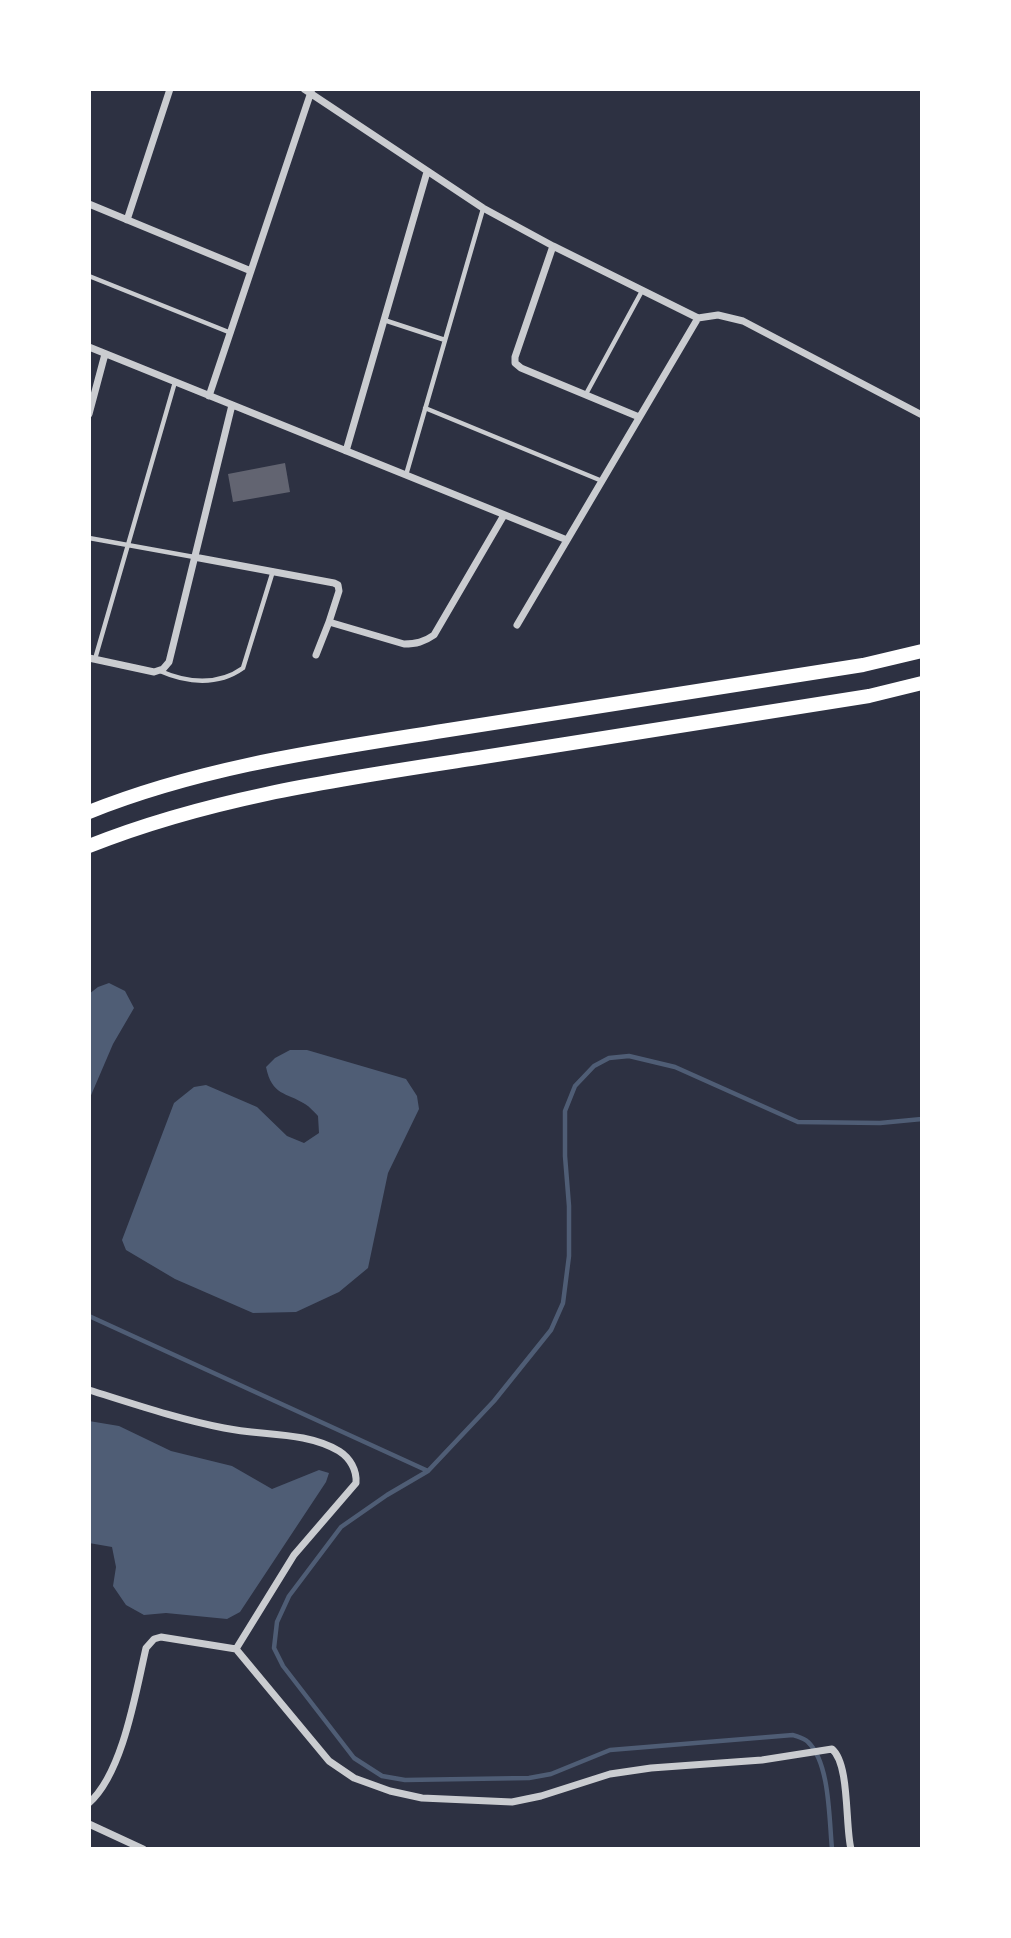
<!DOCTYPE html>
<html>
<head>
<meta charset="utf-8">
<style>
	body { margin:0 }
	#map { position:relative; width:1011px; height:1938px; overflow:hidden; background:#2d3142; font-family:"PT Serif",serif }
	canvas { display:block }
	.frame { position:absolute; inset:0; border:91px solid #fff; pointer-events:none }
</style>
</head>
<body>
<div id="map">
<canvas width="1011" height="1938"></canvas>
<div class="frame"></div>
</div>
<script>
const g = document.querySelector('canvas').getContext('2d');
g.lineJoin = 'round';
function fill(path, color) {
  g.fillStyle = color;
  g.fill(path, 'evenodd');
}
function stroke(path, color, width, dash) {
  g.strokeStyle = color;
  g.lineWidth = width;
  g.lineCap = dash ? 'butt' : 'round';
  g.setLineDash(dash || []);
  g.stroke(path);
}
fill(new Path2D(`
	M109 983 125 991 134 1008 113 1044 89 1100V994L98 987Z
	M290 1050H307L406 1079 417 1096 419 1109 388 1173 368 1268 339 1292 296 1312 253 1313 175 1279 126 1250 122 1240 174 1103 194 1087 206 1085 257 1107 287 1136 304 1143 319 1133 318 1116C314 1112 310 1107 305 1104 286 1092 272 1096 266 1067L275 1058Z
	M89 1421 119 1426 171 1451 232 1466 272 1489 319 1470 329 1473 326 1482 240 1612 227 1619 166 1613 144 1615 126 1605 113 1586 116 1567 112 1547 89 1543Z`), '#4f5d75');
stroke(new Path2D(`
	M89 1316 428 1471
	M832 1849C829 1819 830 1763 808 1742 804 1738 798 1737 793 1735L610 1750 551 1774 529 1778 405 1780 382 1776 354 1758 283 1666 274 1648 277 1622 289 1596 341 1527 387 1495 428 1471 494 1401 551 1330 563 1303 569 1256V1206L565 1156V1111L575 1086 594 1066 609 1058 629 1056 675 1067 798 1122 880 1123 922 1119`), '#4f5d75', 4.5);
fill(new Path2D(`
	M285 463 290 492 233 502 228 474Z`), '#626471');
stroke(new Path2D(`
	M89 276 231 333
	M384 320 445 340
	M586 394 642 291
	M425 408 602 481
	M406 475 483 209
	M89 538 194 557
	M95 659 175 382
	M160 671C187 683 218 686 243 668L273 571`), '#caccd0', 4.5);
stroke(new Path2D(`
	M304 89 483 208 553 246 698 318 718 315 743 321 922 415
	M89 204 251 271
	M127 220 170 89
	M553 246 515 357V363L521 368 639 417
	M89 347 567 540
	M209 396 312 89
	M89 414 105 354
	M346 451 427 172
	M194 557 334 583 338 585 339 591 329 622 404 644C416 644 424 642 434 635L504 515
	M517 625 698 318
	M316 655 329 622
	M89 658 154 672 163 669 169 662 232 405
	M89 1390C134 1404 178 1419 224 1428 262 1436 305 1431 339 1451 350 1458 357 1470 356 1483L294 1555 236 1649
	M89 1803C123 1773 136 1691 146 1648L154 1639 161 1637 236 1649 329 1761 354 1778 390 1791 422 1798 512 1802 541 1796 610 1774 651 1768 762 1760 832 1749C850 1764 845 1826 851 1849
	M89 1824 143 1849`), '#caccd0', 7);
stroke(new Path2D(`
	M89 812C206 765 331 749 455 729 591 708 727 687 863 665L922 651
	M89 846C212 797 341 779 471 759 604 738 737 717 869 696L922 683`), '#fff', 14);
</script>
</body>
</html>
